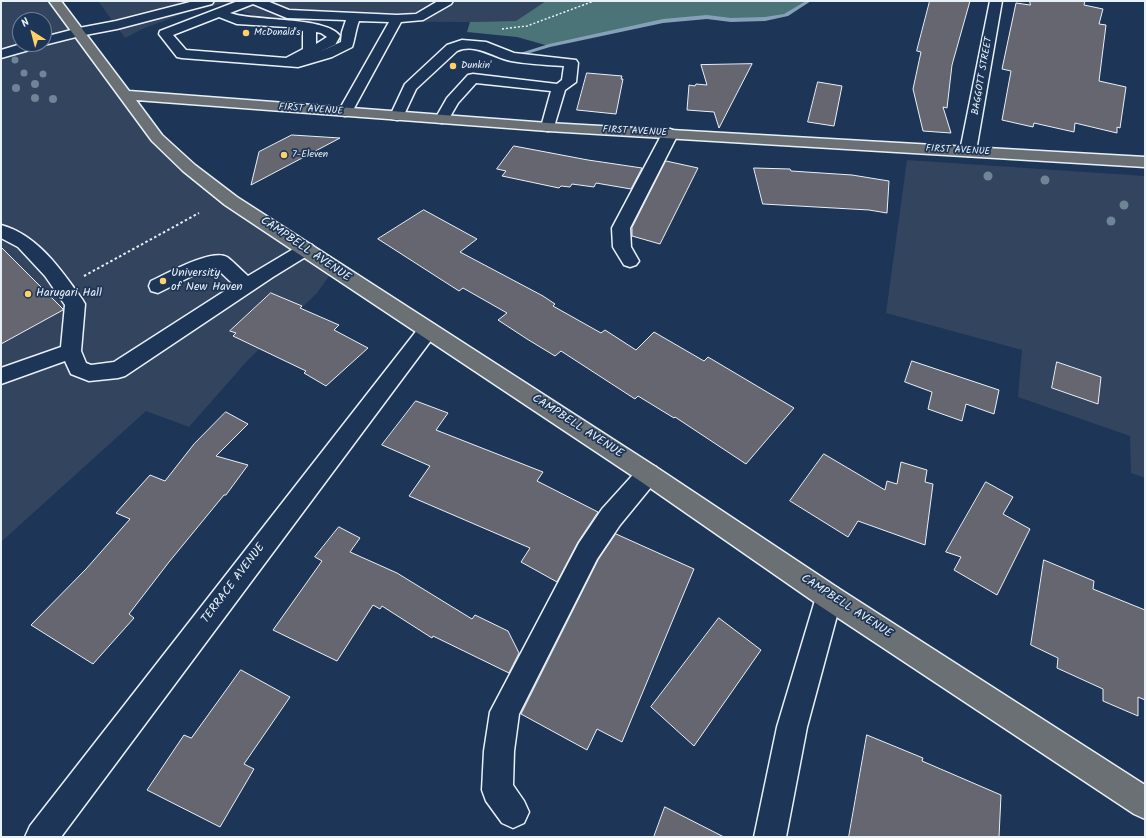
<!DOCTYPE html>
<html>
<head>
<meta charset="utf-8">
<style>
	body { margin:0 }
	#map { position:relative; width:1146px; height:838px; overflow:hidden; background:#1d3557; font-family:Kalam,sans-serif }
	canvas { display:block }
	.frame { position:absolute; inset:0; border:2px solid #e8f1f8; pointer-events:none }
	.north { position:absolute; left:12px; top:12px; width:40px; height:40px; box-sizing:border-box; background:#1d3557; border:1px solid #6e8097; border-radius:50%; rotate:324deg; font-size:11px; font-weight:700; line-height:16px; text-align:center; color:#e8f1f8 }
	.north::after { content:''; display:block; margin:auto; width:14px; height:18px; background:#ffd166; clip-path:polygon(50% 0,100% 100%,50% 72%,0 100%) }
</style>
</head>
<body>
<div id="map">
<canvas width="1146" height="838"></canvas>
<div class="frame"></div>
<div class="north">N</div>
</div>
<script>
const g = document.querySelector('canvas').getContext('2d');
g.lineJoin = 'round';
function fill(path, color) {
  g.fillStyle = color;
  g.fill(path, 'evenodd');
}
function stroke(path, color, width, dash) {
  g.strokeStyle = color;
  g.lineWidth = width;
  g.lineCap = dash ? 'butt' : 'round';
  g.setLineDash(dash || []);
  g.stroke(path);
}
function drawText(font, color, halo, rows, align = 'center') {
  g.font = font + ' Kalam,sans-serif';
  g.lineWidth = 3.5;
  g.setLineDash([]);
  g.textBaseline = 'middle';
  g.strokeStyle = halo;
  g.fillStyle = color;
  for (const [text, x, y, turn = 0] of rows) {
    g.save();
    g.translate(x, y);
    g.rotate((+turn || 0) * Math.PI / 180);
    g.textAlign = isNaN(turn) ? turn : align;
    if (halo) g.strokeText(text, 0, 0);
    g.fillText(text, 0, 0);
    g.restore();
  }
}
fill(new Path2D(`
	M1 1H55L157 138 334 269 317 293 247 361 189 427 146 411 1 542ZM20 20H44V44H20Z
	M98 1H546L516 21 470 22 265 21 225 3 185 13 142 29 125 38Z
	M907 160 1145 176V478L1131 473 1130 436 1018 397 1022 350 886 313Z`), '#33445e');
fill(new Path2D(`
	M546 1H809L786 15 765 19 731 20 707 17 663 21 549 46 517 37 467 32 470 22 516 21Z`), '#4b7478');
fill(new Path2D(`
	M806 1H811L788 16 765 21 731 22 707 19 663 23 550 47 520 56 517 54 549 44 663 19 707 15 731 18 765 17 784 14Z`), '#85a1b7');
const building = new Path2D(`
	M930 1H970L952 65 947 108 943 107 951 133 923 131 913 89 921 52 917 51Z
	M1030 1H1085L1084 5 1103 9 1099 24 1106 25 1099 81 1126 87 1120 128 1117 127V133L1075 123 1074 132 1034 123 1033 127 1002 120 1011 71 1002 69 1016 3 1030 5Z
	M752 64 719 128 714 112 687 110 689 85 695 86 696 84 707 85 701 65Z
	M587 73 622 76 621 79H623L616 114 577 110Z
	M818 82 842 86 834 126 808 122Z
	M292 135 340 138 251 185 259 152Z
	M514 146 588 160 642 168 631 189 596 183 594 187 572 184 570 187 561 186 559 188 502 176 506 171 497 169Z
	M666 161 698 168 660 244 632 236V228Z
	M754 168 790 169 791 171 852 175 889 181 887 213 869 210 763 204Z
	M424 210 477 239 460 252 543 296 555 304 553 306 601 333 605 330 636 350 654 332 704 361 708 357 794 408 746 464 675 417 674 418 638 396 635 399 561 351 555 356 527 339 498 320 507 313 463 288 459 291 378 239Z
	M1 247 63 309V310L1 344Z
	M271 293 302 306 300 308 339 325 334 330 368 348 326 386 304 373 306 371 233 336 236 333 230 331Z
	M912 361 999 390 994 414 966 404 962 421 928 409 932 392 905 382Z
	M1057 362 1101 377 1098 404 1052 388Z
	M416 401 448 413 436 430 543 472 537 481 598 512 578 542 557 582 521 562 530 548 409 496 430 466 382 445Z
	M226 412 248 424 216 456 248 465 226 495H224L169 562 129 614 134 618 93 664 31 625 86 569 130 519 116 513 150 475 165 481 194 444Z
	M824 454 885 490 887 481 897 484 901 462 927 470 925 482 933 484 925 545 858 521 848 537 790 501Z
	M986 482 1013 497 1003 514 1030 529 997 595 954 570 961 557 946 552Z
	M339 527 360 538 350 552 397 573 472 619 475 615 508 631 519 653 509 673 433 636 432 638 382 606 380 609 373 605 337 661 273 630 322 561 315 557Z
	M616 534 694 569 622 742 597 729 587 750 521 714 598 560Z
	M1044 560 1094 581 1093 589 1145 610V700L1138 697V716L1103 701V689L1057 668 1058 658 1031 645Z
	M719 618 761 650 694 746 651 707Z
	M241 670 290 697 244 764 254 769 220 827 147 790 184 735 191 738Z
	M867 735 923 758 922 761 1001 795 999 837H849Z
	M665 807 724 837H654Z`);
fill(building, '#666670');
stroke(building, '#e8f1f8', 1);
const minor = new Path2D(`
	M194 1H214L212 4 117 29 80 36 44 45 41 44 40 47 1 58V50L21 44H44V37L79 28 116 21Z
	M238 1H267L289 10 397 15 416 14 438 1H453L451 4 423 20 401 22 352 112 350 115 345 116 340 115 338 112 389 22 359 21C356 28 354 43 352 47L332 57 298 67 182 58 177 57 159 34 160 31ZM253 4 287 18 346 20 342 32 341 42 319 52 335 45 340 36C326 16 254 22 230 13ZM219 17 237 24 287 27 303 31V49L286 58 186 50 173 35ZM316 32 321 33 327 37 316 44Z
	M990 1H1002L976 151 974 154 968 156 962 154 960 151Z
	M462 40 486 42 514 53 576 60 578 63 576 82 565 90 553 130 548 131 543 130 541 127 551 91 476 83 458 103 447 122 442 123 437 122 435 119 447 98 468 75 473 74 557 84 562 80 564 66C546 65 528 64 511 61 492 57 476 43 457 51L416 89 402 119 397 120 392 119 390 116 405 84 447 45Z
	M670 129 675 131 678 134 630 228 631 247 639 261 636 265 630 267 624 265 613 247 612 228 662 134 665 131Z
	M1 225C38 235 61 270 82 299L85 304 81 351 86 363 91 365 114 362 234 285 216 268 202 271 158 293 151 291 149 286 151 281C166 274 212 248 227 257 234 262 241 270 248 276L300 245 306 243 312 245 315 249 312 253 273 277 125 376 118 378 89 381 71 374 65 361 1 384V368L61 347 65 305 45 276 18 247 1 238Z
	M428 323 435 325 438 330 435 335 61 837H25L30 826 421 325Z
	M648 464 656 467 660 474 656 481 620 525 597 559 519 714 514 751 513 785 524 801 529 812 524 823 513 828 502 823 486 801 482 790 484 751 490 712 579 543 602 509 640 467Z
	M829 584 838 588 842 597 807 727 786 837H754L777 727 816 597 820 588Z`);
const major = new Path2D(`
	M49 1H61L129 91 548 123 1145 157V167L548 131 136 100 162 135 195 165 237 197 656 467 838 588 1145 785V819L1134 814 820 606 640 481 225 205 183 171 152 141Z`);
stroke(minor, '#e8f1f8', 3);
stroke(major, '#e8f1f8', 3);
stroke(new Path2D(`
	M502 29 527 26 594 1`), '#e8f1f8', 1.5, [2, 2]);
stroke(new Path2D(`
	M84 276 199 213`), '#e8f1f8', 2, [2.5, 2.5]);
fill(minor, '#1d3557');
fill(major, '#6a7074');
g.fillStyle = '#6e8497';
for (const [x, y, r] of [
	[15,60,3.5],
	[24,73,3.5],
	[43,74,3.5],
	[35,84,4],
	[16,88,4],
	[35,98,4],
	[53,99,4],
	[988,176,4.5],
	[1045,180,4.5],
	[1124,205,4.5],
	[1111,221,4.5]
]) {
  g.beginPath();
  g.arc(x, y, r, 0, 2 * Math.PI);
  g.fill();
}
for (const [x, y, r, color] of [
	[246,33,4,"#ffd166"],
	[453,66,4,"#ffd166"],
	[284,155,4,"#ffd166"],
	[163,281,4,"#ffd166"],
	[28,294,4,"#ffd166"]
]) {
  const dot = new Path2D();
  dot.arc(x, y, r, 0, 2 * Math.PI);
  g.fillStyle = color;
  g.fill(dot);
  stroke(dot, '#1d3557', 1.5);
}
drawText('10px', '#e8f1f8', '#1d3557', [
	["McDonald's",254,33],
	["Dunkin'",461,66],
	["7-Eleven",292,155]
], 'left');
drawText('10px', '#e8f1f8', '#1d3557', [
	["BAGGOTT STREET",983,76,-80],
	["FIRST AVENUE",311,110,4],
	["FIRST AVENUE",635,132,3],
	["FIRST AVENUE",958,151,3]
]);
drawText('12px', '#e8f1f8', '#1d3557', [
	["CAMPBELL AVENUE",305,250,34],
	["CAMPBELL AVENUE",577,427,33],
	["TERRACE AVENUE",234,584,-53],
	["CAMPBELL AVENUE",846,607,33]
]);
drawText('12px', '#e8f1f8', '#1d3557', [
	["University",171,274],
	["of New Haven",171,288],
	["Harugari Hall",36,294]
], 'left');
</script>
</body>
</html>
